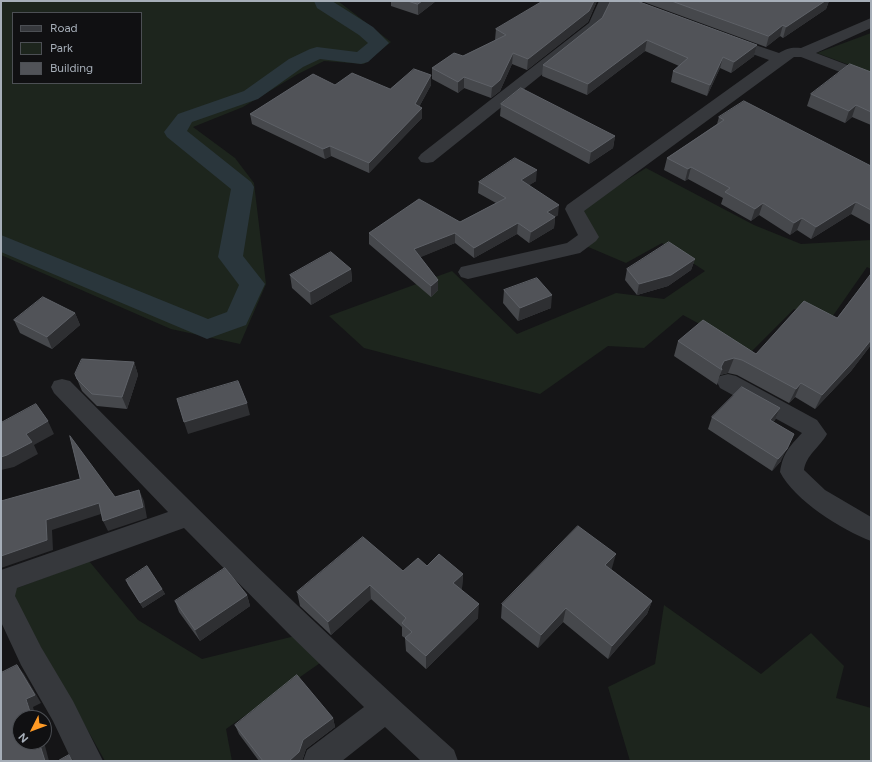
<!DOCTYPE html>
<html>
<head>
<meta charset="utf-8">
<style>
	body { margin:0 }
	#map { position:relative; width:872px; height:762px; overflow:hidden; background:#151517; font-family:Figtree,sans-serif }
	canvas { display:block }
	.frame { position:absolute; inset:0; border:2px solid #a6aeb8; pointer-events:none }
	.legend { position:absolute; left:12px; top:12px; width:130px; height:72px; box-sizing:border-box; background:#101012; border:1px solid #4c4f54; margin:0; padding:5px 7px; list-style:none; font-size:12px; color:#a6aeb8 }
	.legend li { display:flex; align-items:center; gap:8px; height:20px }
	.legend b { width:20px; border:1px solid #4c4f54 }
	.north { position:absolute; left:12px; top:710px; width:40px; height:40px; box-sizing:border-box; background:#101012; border:1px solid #4c4f54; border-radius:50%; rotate:228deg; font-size:11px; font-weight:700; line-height:16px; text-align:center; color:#a6aeb8 }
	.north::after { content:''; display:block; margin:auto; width:14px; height:18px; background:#ff9a25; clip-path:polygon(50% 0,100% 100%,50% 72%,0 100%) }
</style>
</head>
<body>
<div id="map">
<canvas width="872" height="762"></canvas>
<div class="frame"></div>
<ul class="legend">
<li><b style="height:5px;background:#36383c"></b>Road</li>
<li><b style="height:11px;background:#1d251d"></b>Park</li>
<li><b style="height:11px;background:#515358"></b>Building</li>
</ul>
<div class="north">N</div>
</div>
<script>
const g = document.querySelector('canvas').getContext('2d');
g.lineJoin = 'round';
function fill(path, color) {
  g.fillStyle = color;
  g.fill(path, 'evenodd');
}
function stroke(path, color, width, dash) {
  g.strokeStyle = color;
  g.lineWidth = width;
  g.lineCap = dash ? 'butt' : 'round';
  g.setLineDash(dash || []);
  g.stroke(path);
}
fill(new Path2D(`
	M1 1H338L391 42 364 64 324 61 298 74 243 107 193 127 235 158 254 183 266 284 240 344 171 329 1 255ZM13 13H141V83H13Z
	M871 33V73L817 53Z
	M646 168 754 225 801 244 871 240V269L867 267 830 320 794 309 751 352 683 315 644 348 608 346 540 394 364 348 329 316 452 271 517 334 616 293 664 299 705 271 662 243 626 263 586 246 580 209Z
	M89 561 138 620 202 659 295 636 320 663 226 729 232 761H105L9 591Z
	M664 605 761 674 811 633 844 666 836 698 871 708V761H630L608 687 655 664Z`), '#1d251d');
fill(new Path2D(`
	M314 1H332L373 27 389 43 368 62 361 64 320 59 303 67 258 99 192 122 187 131 251 182 254 187 243 256 265 284 246 325 207 339 1 252V235L208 319 227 312 239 285 218 257 231 189 167 137 164 132 178 114 244 91 289 59 310 49 317 47 357 52 368 43 359 35 317 8Z`), '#2a363c');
fill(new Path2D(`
	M599 1H613L600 28 433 162 427 163 421 162 418 158 421 154 589 23Z
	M871 18V28L816 53 871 74V84L801 57H794L584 211 599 237 596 241 580 253 468 279 461 277 458 272 461 267 567 243 578 235 565 209 567 205 769 60 722 43 719 40 722 37 727 35 732 37 779 53C787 48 792 47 801 48Z
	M728 374 736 376 817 420 827 434C820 447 806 455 804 470L825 490 871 517V541C842 530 794 500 780 472 783 453 789 447 802 433L720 388 717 382 720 376Z
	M62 379 70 381C195 507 321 632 454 750L458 761H421L385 727 342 761H303L307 750 364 707 288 633 184 528 17 588 15 596 41 647 73 701 103 761H72L53 721 21 665 1 622V570L168 512 54 393 51 387 54 381Z`), '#36383c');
fill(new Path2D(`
	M391 1H436L418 15 391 6Z
	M543 1H597L588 22 527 70 512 64 500 91 491 98 464 88 458 93 432 79V68L463 56 496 40H495L496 29Z
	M641 1H829L826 9 783 38 780 36 766 47Z
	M602 18 757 45 754 56 731 73 720 68 707 96 671 82 673 71 679 66 645 51 587 95 542 76 543 65Z
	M871 72V125L852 117 845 123 807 106 811 94Z
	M431 75V85L419 107 422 108V118L369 173 331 156 325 159 252 124 250 114 335 85 390 89Z
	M501 104 615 136 613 148 589 164 500 116Z
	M719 117 871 166V225L851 214 811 239 797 230 790 235 759 215 751 221 721 204 723 198 688 179 685 181 664 170 667 158 717 124Z
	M536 181 529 185 558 215 555 217 554 228 529 243 517 234 474 258 455 243 420 257 438 280V290L431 297 369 244V233L460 222 496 203 478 193 479 182Z
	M695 259 691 270 668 286 637 295 625 280 627 269Z
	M351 269 352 281 311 305 292 288 290 275Z
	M871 274V345L851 371 815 409 795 397 789 403 737 375 728 373 720 375 717 385 674 356 678 341 756 354 837 318Z
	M504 290 551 308 518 321 503 303Z
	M75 313 80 325 52 349 20 333 14 320Z
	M134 362 138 375 127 409 97 406 82 391 77 379Z
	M780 408 775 420 773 422 781 461 772 471 708 429 712 417Z
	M427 566 463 574 462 588 461 589 478 618 426 669 406 651 405 638 402 636V627L371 599 331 635 300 606 297 592 403 571Z
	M612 568 611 569 652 601 647 614 608 659 563 622 538 648 501 618 502 604Z
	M126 580 162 589 165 594 143 608 128 585Z
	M247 595 250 606 200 641 179 612 175 601Z
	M333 718 335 727 306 749 302 761H259L239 734 235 725Z`), '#46484c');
fill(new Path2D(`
	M422 1H436L418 15V4Z
	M594 1H597L588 22 527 70 528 59Z
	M825 1H829L826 9 783 38 786 27Z
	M783 25 780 36 766 47 769 36Z
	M647 40 645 51 587 95 588 84Z
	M757 45 754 56 731 73 734 62Z
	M513 53 512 64 500 91 491 98 492 87Z
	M723 57 720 68 707 96 710 85Z
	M431 75V85L415 114V104Z
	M464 77V88L458 93V82Z
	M856 105 852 117 845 123 849 111Z
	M422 108V118L369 173V163Z
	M615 136 613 148 589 164 591 152Z
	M330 146 331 156 325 159 323 149Z
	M691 167 688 179 685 181 688 169Z
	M537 170 536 181 520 191 521 180Z
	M856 202 851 214 811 239 816 227Z
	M763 203 759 215 751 221 755 209Z
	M559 205 558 215 555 217 554 228 529 243 531 232 547 212Z
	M802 218 797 230 790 235 794 223Z
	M518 223 517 234 474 258V248Z
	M455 233V243L414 260V249Z
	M695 259 691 270 668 286 637 295 639 284Z
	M351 269 352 281 311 305 310 292Z
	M438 280V290L431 297V286Z
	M552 295 551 308 518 321 520 308Z
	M75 313 80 325 52 349 47 337Z
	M871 340V345L851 371 815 409 822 395Z
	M734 358 728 373 720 375 722 370 720 369 724 361Z
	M134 362 138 375 127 409 122 397Z
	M801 383 795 397 789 403 796 389Z
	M247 403 250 415 188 434 184 422Z
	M780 408 775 420 765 432 770 420Z
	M48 421 54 434 34 445 38 454 14 467 1 470V457L26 434Z
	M794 434 781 461 772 471 778 459Z
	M139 490 144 501 147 518 108 531 103 521Z
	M99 503 104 513 52 530 53 550 1 568V556L46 520Z
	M616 554 612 568 602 579 605 565Z
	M463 574 462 588 453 597V583Z
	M370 585 371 599 331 635 328 622Z
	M162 589 165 594 143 608 140 603Z
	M247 595 250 606 200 641 195 630Z
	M652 601 647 614 608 659 612 646Z
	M479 604 478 618 426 669V656Z
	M566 608 563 622 538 648 541 635Z
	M17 665 24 674 41 703 33 707 36 718H32Z
	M333 718 335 727 306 749 302 761H289L303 740Z
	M39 742H44L49 761H45Z
	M69 755 74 761H72Z`), '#2e2f32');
const building = new Path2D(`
	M408 1H422L418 4Z
	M543 1H594L589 11 528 59 513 53 500 80 492 87 464 77 458 82 432 68 454 53 463 56 506 35 496 29Z
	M611 1H637L757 45 734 62 723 57 710 85 673 71 688 58 647 40 588 84 543 65 602 18Z
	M672 1H825L786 27 783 25 769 36Z
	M850 64 871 72V112L856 105 849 111 811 94Z
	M414 69 431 75 415 104 422 108 369 163 330 146 323 149 250 114 313 74 335 85 352 73 390 89Z
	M521 88 615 136 591 152 501 104Z
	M744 101 871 166V210L856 202 816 227 802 218 794 223 763 203 755 209 725 192 730 188 691 167 688 169 667 158 724 120 719 117Z
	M515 158 537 170 521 180 559 205 547 212 555 217 531 232 518 223 474 248 455 233 414 249 438 280 431 286 369 233 419 199 460 222 506 198 479 182Z
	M669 242 695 259 671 275 639 284 627 269Z
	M331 252 351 269 310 292 290 275Z
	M871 274V340L858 356 822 395 801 383 796 389 742 360 734 358 724 361 721 367 722 370 678 341 703 320 756 354 804 301 837 318Z
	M537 278 552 295 520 308 504 290Z
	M43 297 75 313 47 337 14 320Z
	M82 359 134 362 122 397 92 394 77 379 75 374Z
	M238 381 247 403 184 422 177 399Z
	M742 387 780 408 770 420 794 434 787 449 778 459 712 417Z
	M36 404 48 421 26 434 32 442 7 455 1 457V423Z
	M70 436 115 497 139 490 143 507 103 521 99 503 46 520 47 540 1 556V501L80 479Z
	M578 526 616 554 605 565 652 601 612 646 566 608 541 635 502 604Z
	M363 537 403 571 418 558 427 566 439 554 463 574 453 583 479 604 426 656 405 638 412 632 402 623 406 618 370 585 328 622 297 592Z
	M147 566 162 589 140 603 126 580Z
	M225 568 247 595 195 630 175 601Z
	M17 665 35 695 26 699 32 718H20V742H39L45 761H1V673Z
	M297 675 333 718 303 740 299 752 289 761H263L235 725Z
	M69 755 72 761H58Z`);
fill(building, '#515358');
stroke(building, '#5e6167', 1);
</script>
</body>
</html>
